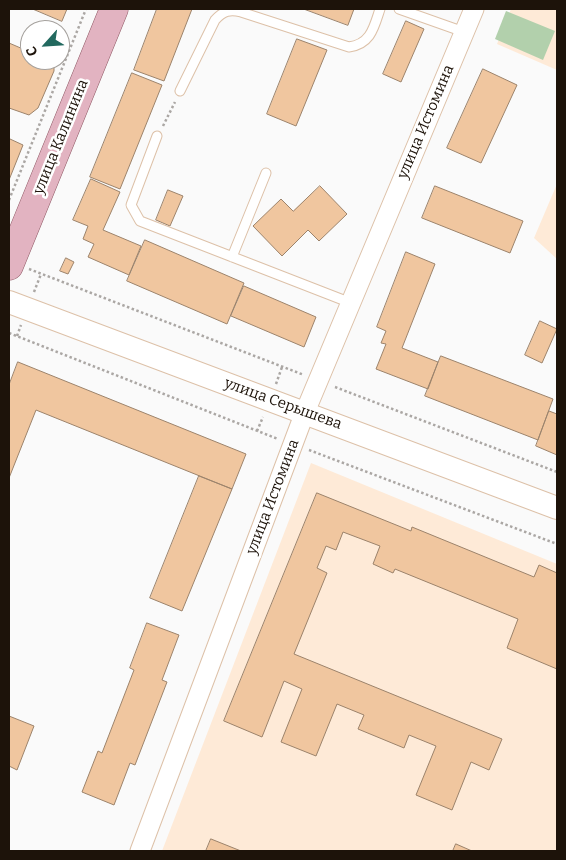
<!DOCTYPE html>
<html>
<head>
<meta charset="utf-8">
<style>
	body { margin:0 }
	#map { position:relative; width:566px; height:860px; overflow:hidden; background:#fafafa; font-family:Bitter,serif }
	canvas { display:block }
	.frame { position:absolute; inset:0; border:10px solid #1d130a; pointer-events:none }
	.north { position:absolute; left:20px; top:20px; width:50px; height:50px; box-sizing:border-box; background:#fff; border:1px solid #a5a19d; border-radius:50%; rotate:244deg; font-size:14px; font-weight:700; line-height:20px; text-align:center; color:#1d130a }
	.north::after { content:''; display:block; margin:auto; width:18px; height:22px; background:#22695f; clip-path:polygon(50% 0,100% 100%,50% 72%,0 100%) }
</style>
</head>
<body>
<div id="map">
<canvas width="566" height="860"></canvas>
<div class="frame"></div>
<div class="north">С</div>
</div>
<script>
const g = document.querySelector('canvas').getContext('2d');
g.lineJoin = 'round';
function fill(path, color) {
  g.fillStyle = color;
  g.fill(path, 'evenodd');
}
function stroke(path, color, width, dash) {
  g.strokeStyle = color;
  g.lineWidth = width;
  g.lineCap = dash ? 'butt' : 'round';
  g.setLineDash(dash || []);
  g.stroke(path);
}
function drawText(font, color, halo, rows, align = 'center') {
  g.font = font + ' Bitter,serif';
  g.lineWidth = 5;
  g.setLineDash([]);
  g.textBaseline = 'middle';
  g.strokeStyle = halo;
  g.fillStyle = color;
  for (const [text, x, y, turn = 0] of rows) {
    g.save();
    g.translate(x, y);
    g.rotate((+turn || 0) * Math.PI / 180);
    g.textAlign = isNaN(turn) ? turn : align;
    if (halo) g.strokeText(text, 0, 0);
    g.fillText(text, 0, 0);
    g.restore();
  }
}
fill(new Path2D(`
	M511 9H557V70L497 44Z
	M557 184V259L534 238Z
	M311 463 557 564V851H162Z`), '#feead7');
fill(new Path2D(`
	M506 11 555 31 543 60 495 39Z`), '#b2d0ac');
const building = new Path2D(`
	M33 9H67L62 21Z
	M157 9H192L164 81 134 70Z
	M304 9H354L348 25Z
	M406 21 424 29 401 82 383 74Z
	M297 39 327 50 296 126 267 114Z
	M9 43 30 52V60H48L54 66V71L38 108 29 115 9 108Z
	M483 69 517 85 481 163 447 148Z
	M132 73 162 85 120 189 90 177Z
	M10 139 23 145 9 180V141Z
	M91 179 120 192 103 230 141 246 129 275 88 257 94 244 83 239 88 226 73 220Z
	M320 186 347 214 319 241 308 230 282 256 253 226 281 199 293 211Z
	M435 186 523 221 510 253 422 218Z
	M168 190 183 196 170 226 156 220Z
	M145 240 244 283 227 324 127 281Z
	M406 252 435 264 402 348 438 362 428 389 376 369 386 344 381 343 386 331 377 327Z
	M66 258 74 262 68 274 60 271Z
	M244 286 316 317 304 347 231 316Z
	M540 321 557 329 542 363 525 355Z
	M441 356 553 399 538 440 425 396Z
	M18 362 246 454 232 489 36 410 9 478V385Z
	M549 411 557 414V455L536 446Z
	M199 476 232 489 182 611 150 598Z
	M317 493 411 531 412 527 534 577 539 565 557 573V669L507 648 518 619 395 569 393 573 373 564 380 546 343 532 336 550 326 546 317 568 327 573 294 654 502 739 489 770 471 762 452 810 416 795 436 746 409 735 404 748 358 729 364 715 337 704 316 756 281 742 302 689 284 681 262 737 224 721Z
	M147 623 179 635 162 680 167 682 135 765 130 763 114 805 82 792 98 751 102 753 134 670 130 668Z
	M9 716 34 726 17 770 9 766Z
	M211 839 241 851H206Z
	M456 844 472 851H453Z`);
fill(building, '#f0c69f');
stroke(building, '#9c836b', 1);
const service = new Path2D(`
	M399 9 464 32
	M180 91 215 20C223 11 230 9 241 12L349 47C371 44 374 27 380 9
	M157 136 131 205 140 221 351 303
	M232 257 266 173`);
const minor = new Path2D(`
	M140 851 305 412 474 9`);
const tertiary = new Path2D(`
	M9 302 557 508`);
const primary = new Path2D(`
	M9 266 114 9`);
stroke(service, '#ddc1a8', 11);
stroke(minor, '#ddc1a8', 21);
stroke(tertiary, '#ddc1a8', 24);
stroke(primary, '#905a66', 29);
stroke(new Path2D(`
	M163 126 175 102
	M9 200 86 9
	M29 269 304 375
	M34 292 41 274
	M9 333 278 439
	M17 336 21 325
	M276 384 282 367
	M335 387 557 472
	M257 431 263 417
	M309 450 557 544`), '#aba7a4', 2.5, [2.5, 2.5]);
stroke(service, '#fff', 9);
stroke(minor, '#fff', 19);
stroke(tertiary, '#fff', 22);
stroke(primary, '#e2b3c1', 28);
drawText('15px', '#1d130a', '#fff', [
	["улица Истомина",426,122,-67],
	["улица Калинина",61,137,-68],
	["улица Серышева",283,404,20],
	["улица Истомина",273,497,-69]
]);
</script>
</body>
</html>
